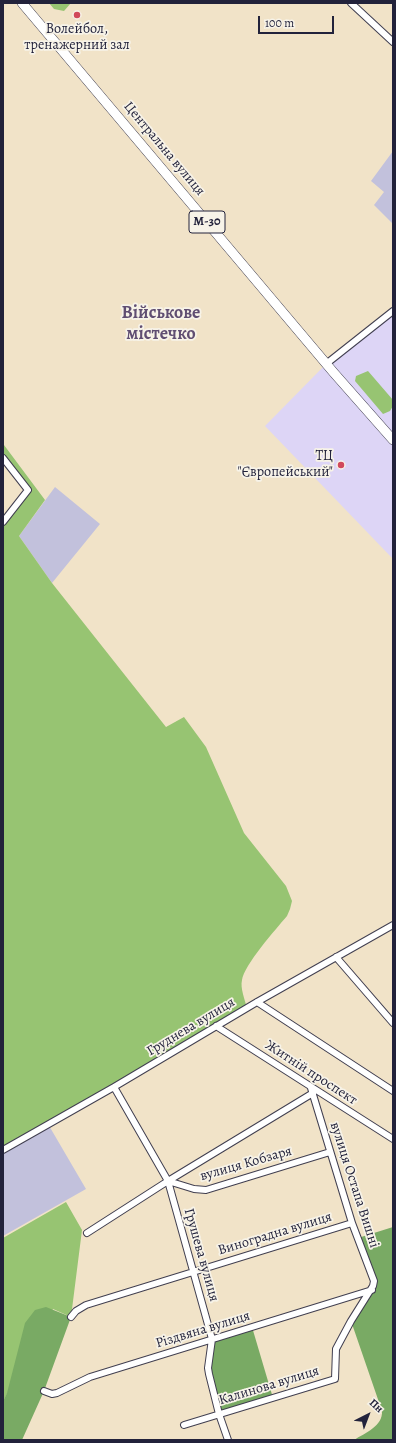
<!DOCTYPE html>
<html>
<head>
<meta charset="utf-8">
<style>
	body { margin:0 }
	#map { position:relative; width:396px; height:1443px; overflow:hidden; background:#f1e3c8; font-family:Alegreya,serif }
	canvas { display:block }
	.frame { position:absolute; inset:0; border:4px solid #22223b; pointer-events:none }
	.north { position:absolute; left:348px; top:1395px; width:40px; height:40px; -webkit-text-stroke:3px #f7f3e8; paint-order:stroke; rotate:42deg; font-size:11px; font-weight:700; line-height:16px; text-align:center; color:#22223b }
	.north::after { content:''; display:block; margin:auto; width:14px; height:18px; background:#22223b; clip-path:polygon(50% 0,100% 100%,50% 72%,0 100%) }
	.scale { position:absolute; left:258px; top:16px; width:76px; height:18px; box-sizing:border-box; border:2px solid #22223b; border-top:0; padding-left:5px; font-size:12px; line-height:14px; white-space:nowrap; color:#22223b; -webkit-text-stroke:3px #f7f3e8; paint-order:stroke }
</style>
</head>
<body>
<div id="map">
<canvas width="396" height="1443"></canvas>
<div class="frame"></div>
<div class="north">Пн</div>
<div class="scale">100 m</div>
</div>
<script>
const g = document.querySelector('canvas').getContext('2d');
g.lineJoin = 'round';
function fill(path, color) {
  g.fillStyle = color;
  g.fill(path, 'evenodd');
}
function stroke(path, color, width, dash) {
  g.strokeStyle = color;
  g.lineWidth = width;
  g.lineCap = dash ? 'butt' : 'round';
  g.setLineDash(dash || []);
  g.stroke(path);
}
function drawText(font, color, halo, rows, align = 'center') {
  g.font = font + ' Alegreya,serif';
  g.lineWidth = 3.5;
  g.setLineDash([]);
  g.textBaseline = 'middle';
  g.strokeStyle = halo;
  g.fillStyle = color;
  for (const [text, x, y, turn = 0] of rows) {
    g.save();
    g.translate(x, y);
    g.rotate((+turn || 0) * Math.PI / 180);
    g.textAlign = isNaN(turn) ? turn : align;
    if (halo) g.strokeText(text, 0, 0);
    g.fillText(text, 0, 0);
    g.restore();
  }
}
fill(new Path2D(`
	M393 311V559L265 426 326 364Z`), '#ddd5f6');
fill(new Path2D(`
	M393 151V224L374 205 384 192 371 181Z
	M55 487 100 524 52 583 19 536Z
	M48 1124 86 1189 3 1236V1150Z`), '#c2c1dc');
fill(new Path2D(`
	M49 3H71L64 11 54 9Z
	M368 371 393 400V406L390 411 383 414 355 381 356 376Z
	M4 445 45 500 19 536 52 583 166 727 184 717 206 747 244 833 286 886 292 901 290 909 287 916C276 929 244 965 242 980 240 988 245 1000 247 1008L3 1150V522L28 490 3 458V447Z
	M66 1202 82 1230 71 1317 53 1309 3 1401V1238Z`), '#97c472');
fill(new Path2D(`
	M393 1227V1440H354C365 1433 383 1426 382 1411L351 1321 374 1286 358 1238Z
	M46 1307 71 1317 44 1391 22 1440H3V1401L7 1393 25 1323 35 1310Z
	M252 1327 273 1398 219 1414 209 1374 212 1339Z`), '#79aa64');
const minor = new Path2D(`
	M351 3 393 42
	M326 364 393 311
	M3 458 28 490 3 522
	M336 957 393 1023
	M257 1002 393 1091
	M216 1026 393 1139
	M114 1087 168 1181 212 1339 208 1368 209 1374 219 1414 228 1440
	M3 1150 114 1087 257 1002 393 925
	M168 1181 194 1189 206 1190 330 1152
	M87 1233 168 1181 313 1093
	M71 1317 76 1311 86 1305 352 1223
	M44 1391 52 1394 57 1393 90 1377 372 1290
	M184 1425 335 1379 336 1349 351 1321 373 1286 374 1281 352 1223 311 1088`);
const highway = new Path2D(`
	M22 3 334 373 393 440`);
stroke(minor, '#413f50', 8);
stroke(highway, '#413f50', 10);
stroke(minor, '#fff', 6);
stroke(highway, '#fff', 9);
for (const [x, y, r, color] of [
	[77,15,4,"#d1495b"],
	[341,465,4,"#d1495b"]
]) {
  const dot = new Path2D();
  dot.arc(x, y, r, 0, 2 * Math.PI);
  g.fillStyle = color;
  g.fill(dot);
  stroke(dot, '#f7f3e8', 1.5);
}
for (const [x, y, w] of [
	[207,222,36]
]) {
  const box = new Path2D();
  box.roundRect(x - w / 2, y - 11, w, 22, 3);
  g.fillStyle = '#f7f3e8';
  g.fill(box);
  stroke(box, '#22223b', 1);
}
drawText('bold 13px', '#22223b', null, [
	["М-30",207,222]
]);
drawText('14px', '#22223b', '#f7f3e8', [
	["Волейбол,",77,30],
	["тренажерний зал",77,46],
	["ТЦ",333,457,"right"],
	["\"Європейський\"",333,473,"right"]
]);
drawText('14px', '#22223b', '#f7f3e8', [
	["Центральна вулиця",164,149,50],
	["Груднева вулиця",191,1027,-31],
	["Житній проспект",311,1073,33],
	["вулиця Кобзаря",246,1164,-16],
	["вулиця Остапа Вишні",354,1185,72],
	["Виноградна вулиця",275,1234,-17],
	["Грушева вулиця",201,1255,74],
	["Різдвяна вулиця",203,1330,-17],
	["Калинова вулиця",269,1386,-17]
]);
drawText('bold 18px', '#604e72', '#f7f3e8', [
	["Військове",161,314],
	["містечко",161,335]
]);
</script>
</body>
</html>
